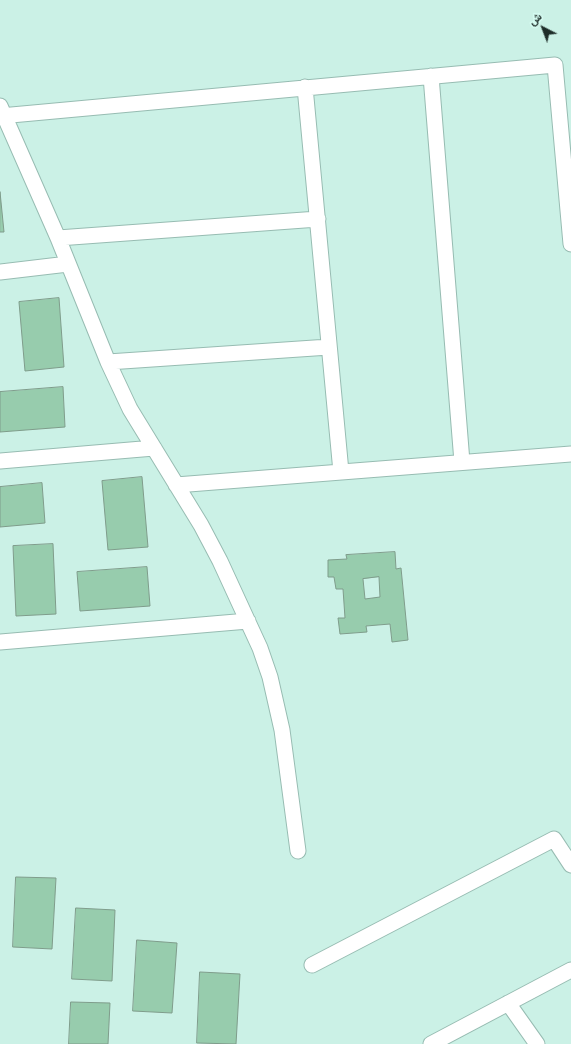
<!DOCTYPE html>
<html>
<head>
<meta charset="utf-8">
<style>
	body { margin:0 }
	#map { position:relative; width:571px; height:1044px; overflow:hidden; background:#cbf1e6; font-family:Inter,Vazirmatn,sans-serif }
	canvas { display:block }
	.north { position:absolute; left:523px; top:8px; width:40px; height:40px; -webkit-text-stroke:3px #d8fef4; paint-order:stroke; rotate:318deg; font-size:11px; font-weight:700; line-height:16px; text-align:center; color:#1e2d29 }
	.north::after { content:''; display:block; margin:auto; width:14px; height:18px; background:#1e2d29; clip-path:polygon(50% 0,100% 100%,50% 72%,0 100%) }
</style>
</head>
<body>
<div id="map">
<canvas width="571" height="1044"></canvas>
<div class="north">ش</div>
</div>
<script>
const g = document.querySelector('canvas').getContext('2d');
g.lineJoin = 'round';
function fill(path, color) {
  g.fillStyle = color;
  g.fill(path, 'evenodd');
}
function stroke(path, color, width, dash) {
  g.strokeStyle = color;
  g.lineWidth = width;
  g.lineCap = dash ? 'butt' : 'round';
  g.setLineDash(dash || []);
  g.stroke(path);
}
const building = new Path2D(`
	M0 192 4 232H0Z
	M59 298 64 367 25 371 19 302Z
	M63 387 65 427 0 432V392Z
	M142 477 148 547 108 550 102 481Z
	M42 483 45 523 0 527V487Z
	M53 544 56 614 16 616 13 546Z
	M395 552 396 569 401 568 408 640 392 642 390 624 366 626 367 632 340 634 338 618H345L343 589H336L334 577H328V560L347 559 346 555ZM379 577 380 597 365 599 363 579Z
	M147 567 150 606 80 611 77 572Z
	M16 877 56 878 52 949 13 947Z
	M76 908 115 910 112 981 72 979Z
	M137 940 177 943 172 1013 133 1011Z
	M200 972 240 974 236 1044 197 1043Z
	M71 1002 110 1003 108 1044H69Z`);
fill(building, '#97ccad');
stroke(building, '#7f9c8b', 1);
const minor = new Path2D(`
	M431 76 462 462
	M305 87 341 472
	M0 106 58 238 108 362 130 409 201 525 220 561 260 648 270 677 282 730 298 851
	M0 116 555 65 571 244
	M58 238 318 219
	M0 272 68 264
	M108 362 329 347
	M0 461 154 448
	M176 485 571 454
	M0 642 248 621
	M312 965 554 839 571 865
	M508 1003 537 1044
	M431 1044 571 970`);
stroke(minor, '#97bcb2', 17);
stroke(minor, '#fff', 15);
</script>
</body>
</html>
